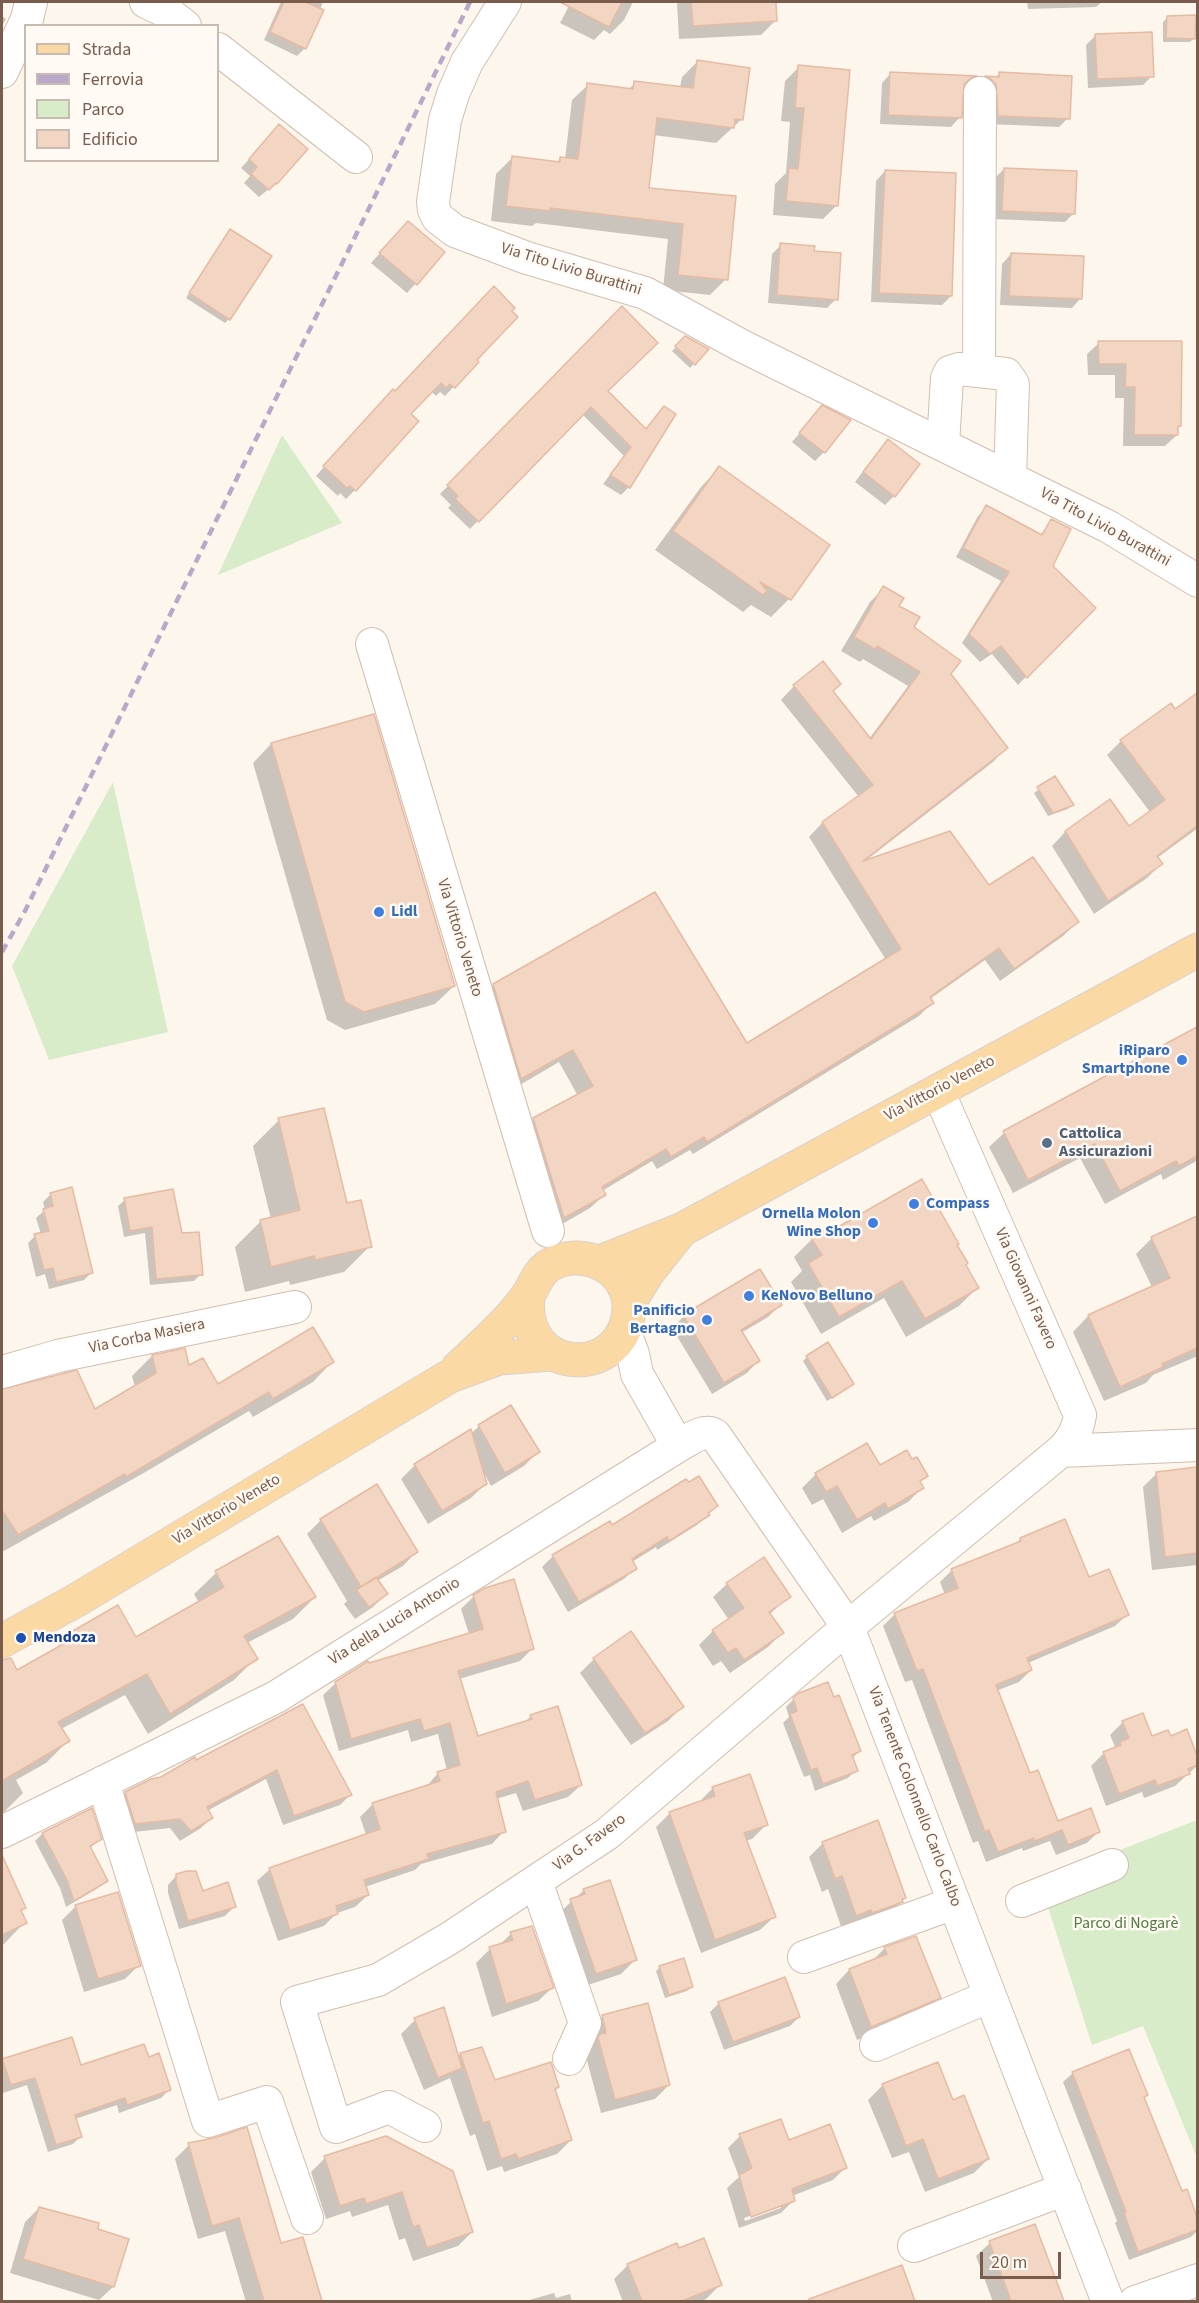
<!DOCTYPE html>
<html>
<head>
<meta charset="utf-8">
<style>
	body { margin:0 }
	#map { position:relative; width:1199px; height:2303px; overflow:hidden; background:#fdf6ec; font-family:"Source Sans 3",sans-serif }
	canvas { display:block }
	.frame { position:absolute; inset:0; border:3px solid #7a5c4d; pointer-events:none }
	.legend { position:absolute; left:24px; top:24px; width:195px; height:138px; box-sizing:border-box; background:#fffaf3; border:2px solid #cabbb1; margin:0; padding:8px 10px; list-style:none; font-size:18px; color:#7a5c4d }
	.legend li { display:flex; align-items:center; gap:12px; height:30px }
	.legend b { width:30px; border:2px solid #cabbb1 }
	.scale { position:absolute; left:980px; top:2252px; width:81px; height:27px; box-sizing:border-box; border:3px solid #7a5c4d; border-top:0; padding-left:8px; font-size:18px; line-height:21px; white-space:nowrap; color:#7a5c4d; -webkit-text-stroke:4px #fffaf3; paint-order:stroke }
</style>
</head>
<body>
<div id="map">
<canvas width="1199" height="2303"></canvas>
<div class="frame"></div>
<ul class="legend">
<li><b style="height:8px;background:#fbd9a5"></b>Strada</li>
<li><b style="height:8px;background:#b9a8c9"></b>Ferrovia</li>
<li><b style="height:16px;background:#d8ecc9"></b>Parco</li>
<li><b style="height:16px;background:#f3d5c3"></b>Edificio</li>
</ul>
<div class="scale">20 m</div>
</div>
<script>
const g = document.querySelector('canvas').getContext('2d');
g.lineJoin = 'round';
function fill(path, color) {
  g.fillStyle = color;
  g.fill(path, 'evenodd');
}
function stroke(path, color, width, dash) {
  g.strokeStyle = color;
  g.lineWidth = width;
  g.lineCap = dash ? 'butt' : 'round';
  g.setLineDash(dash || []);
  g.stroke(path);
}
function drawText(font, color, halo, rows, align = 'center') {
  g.font = font + ' "Source Sans 3",sans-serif';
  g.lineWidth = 5;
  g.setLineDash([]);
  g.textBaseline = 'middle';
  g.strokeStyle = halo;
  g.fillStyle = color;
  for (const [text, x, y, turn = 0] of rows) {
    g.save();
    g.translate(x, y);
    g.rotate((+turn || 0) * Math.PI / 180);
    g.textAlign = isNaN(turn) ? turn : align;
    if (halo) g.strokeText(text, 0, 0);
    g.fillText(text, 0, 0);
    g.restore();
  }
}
fill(new Path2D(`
	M282 435 342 523 218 575Z
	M113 782 168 1032 49 1060 12 966Z
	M1197 1820V2158L1143 2026 1092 2045 1040 1882 1035 1883Z`), '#d8ecc9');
fill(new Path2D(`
	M281 2H323L305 48 297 56 264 40Z
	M571 2H633L624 20 610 34 604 30 594 40 560 23Z
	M677 2H774L775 21 761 35 679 39Z
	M1027 2H1102L1096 7 1028 9Z
	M2 16 6 19 2 26Z
	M1167 18 1194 38 1190 42H1163V22Z
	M1096 35 1152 76 1143 85 1088 88 1086 45Z
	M697 62 742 119 716 143 653 135 647 189 734 197 726 279 710 295 663 290 668 239 536 223 532 226 491 221 496 174 512 158 556 163 561 158 565 159 572 100 588 85 628 90 635 83 680 88 682 77Z
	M799 67 837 205 823 219 773 215 775 184 786 173 790 122 781 121 785 81Z
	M891 73 973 77 963 86 960 117 951 127 880 124 882 83Z
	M999 74 1068 118 1059 127 989 124 977 86 985 78H995Z
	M271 135 306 149 276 183 259 197 244 183 250 176 241 168Z
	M1004 169 1074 213 1065 222 993 219 995 178Z
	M885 171 951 296 942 305 871 302 876 181Z
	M399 232 443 253 407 293 371 263Z
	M226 235 229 319 225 323 186 298Z
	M781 245 813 252 836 299 827 308 768 303 772 254Z
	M1011 254 1081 298 1072 308 1000 305 1002 264Z
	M622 308 606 391 645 430 664 408 629 487 621 495 603 484 624 456 582 414 470 529 448 508 451 505 440 494Z
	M686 337 707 349 690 368 672 351Z
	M1099 343H1181L1180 426 1177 428V435L1165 446H1123L1124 398H1115V375H1088L1087 354Z
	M475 360 477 362 445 396 440 392 436 396 431 391 409 414 355 490 346 499 340 493 338 496 316 476 384 399Z
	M822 407 824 452 815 461 792 442Z
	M879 450 894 496 885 505 855 482Z
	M719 468 789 599 771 617 751 605 743 612 655 550 701 487Z
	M987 507 1040 535 1052 521 1051 566 1093 608 1018 685 992 654 980 662 962 643 1001 581 956 557 978 516Z
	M884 588 1006 748 993 762 864 862 989 887 1077 922 1063 936 1000 981 985 960 930 999 932 1003 919 1016 693 1154 690 1150 657 1169 652 1161 602 1191 604 1195 590 1208 550 1231 520 1133 534 1119 578 1096 559 1062 508 1092 480 999 494 985 747 1045 886 960 809 837 822 823 859 797 781 700 794 686 832 692 869 739 908 686 863 659 860 662 841 651 870 602Z
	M1198 695V828L1157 858 1161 864 1147 878 1094 914 1052 846 1065 832 1109 801 1128 828 1150 812 1107 755 1121 741 1175 711Z
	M271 744 454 986 435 1004 345 1030 327 1020 253 763Z
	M1055 778 1072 805 1068 809 1048 816 1034 793Z
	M1198 1028V1160L1163 1180 1161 1174 1105 1204 1080 1158 1013 1193 989 1147 1004 1133Z
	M279 1120 346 1205 370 1246 344 1272 290 1285 289 1281 245 1292 235 1247 261 1221 271 1219 253 1146Z
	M51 1194 92 1272 84 1280 49 1289 45 1274 36 1277 28 1243 35 1236 41 1234 36 1218 45 1210 43 1202Z
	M125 1200 201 1274 194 1281 150 1285 145 1233 124 1237 118 1206Z
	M1197 1218 1198 1356 1153 1375 1146 1383 1104 1401 1073 1332 1088 1316 1152 1287 1136 1254 1152 1238Z
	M837 1229 964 1265 977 1288 959 1306 906 1337 884 1298 821 1334 791 1282 802 1271 794 1257 812 1239Z
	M759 1271 780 1305 768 1317 741 1333 758 1361 747 1373 712 1394 672 1328 684 1316Z
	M184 1350 188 1368 218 1386 332 1362 313 1382 253 1417 249 1411 142 1474 2 1552V1391L94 1411 135 1387 132 1376 152 1356Z
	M807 1357 848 1388 827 1401 803 1361Z
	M479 1426 538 1452 524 1466 491 1486 483 1471 485 1484 471 1498 428 1524 401 1479 415 1465 471 1434Z
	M879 1467 926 1476 919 1483 922 1488 908 1502 874 1521 871 1516 842 1533 823 1499 812 1505 802 1488 816 1474Z
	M1198 1469V1565L1152 1570 1143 1487 1157 1473Z
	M717 1506 697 1525 657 1550 656 1547 632 1562 635 1568 624 1579 568 1612 542 1567 553 1556 612 1527Z
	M321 1520 416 1552 403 1566 377 1581 386 1594 373 1607 355 1619 344 1604 347 1601 307 1534Z
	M1064 1521 1089 1579 1127 1615 1115 1626 1028 1663 1031 1670 1019 1682 996 1691 1029 1775 1057 1823 1099 1831 1087 1843 1056 1855 1050 1841 1023 1851 1022 1848 986 1862 978 1841 973 1843 912 1680 905 1682 883 1626 895 1614 945 1595 940 1582 952 1570 1014 1546 1020 1539Z
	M216 1573 315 1597 293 1619 247 1643 256 1658 234 1680 148 1734 125 1695 61 1729 68 1741 46 1763 16 1780 23 1793 2 1814V1677L15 1670 16 1672 52 1652 71 1633 117 1607 136 1639 199 1603 194 1594Z
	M727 1584 789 1596 769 1615 782 1633 768 1647 730 1673 721 1661 713 1666 699 1645 713 1631 729 1620 713 1597Z
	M474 1596 533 1648 520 1661 459 1679 477 1738 524 1723 531 1716 581 1785 568 1797 523 1811 516 1793 496 1799 504 1831 492 1844 421 1864 415 1870 365 1887 368 1895 355 1907 337 1913 324 1926 278 1941 257 1881 270 1869 366 1835 360 1817 373 1804 426 1787 438 1773 447 1771 438 1734 411 1742 408 1730 339 1751 323 1695 336 1683 368 1665 469 1634 461 1609Z
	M631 1633 682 1707 668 1721 631 1745 580 1673 594 1659Z
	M794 1699 859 1751 852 1759 856 1770 848 1778 815 1791 810 1775 804 1777 783 1723 789 1717 786 1707Z
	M303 1706 350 1795 340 1805 283 1825 266 1779 207 1811 211 1818 201 1828 180 1841 170 1828 124 1833 115 1803 126 1793 196 1762Z
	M1123 1722 1151 1738H1170L1186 1731 1198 1765 1175 1786 1144 1798 1142 1792 1106 1806 1091 1766 1104 1753 1116 1749 1110 1735Z
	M713 1788 766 1825 752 1839 745 1841 774 1917 760 1930 701 1953 656 1827 670 1813 699 1802Z
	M42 1834 100 1839 90 1848 106 1880 98 1888 66 1907 60 1888 35 1841Z
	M823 1843 905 1898 888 1916 842 1929 828 1889 822 1892 809 1857Z
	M3 1861 24 1908 20 1912 25 1922 2 1946Z
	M177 1875 202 1893 234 1907 225 1916 179 1929 168 1893V1885Z
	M584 1890 635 1960 621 1974 582 1987 557 1915Z
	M76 1906 139 1965 125 1979 84 1992 62 1920Z
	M511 1934 552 1988 538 2001 492 2017 476 1963 490 1949 498 1946Z
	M885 1948 939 1997 925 2011 857 2040 836 1984 849 1970 872 1961Z
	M660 1967 692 1987 687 1991 665 1998 656 1971Z
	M719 2003 799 2017 790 2026 724 2050 710 2012Z
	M602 2017 669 2085 655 2099 601 2113 585 2053 589 2030Z
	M415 2020 458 2057 460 2054 481 2049 494 2082 557 2087 554 2091 571 2140 557 2154 504 2172 502 2166 487 2171 475 2134 470 2136 450 2078 424 2090 401 2034Z
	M148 2058 169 2090 161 2098 119 2113 117 2105 75 2119 81 2136 73 2144 48 2152 27 2085 3 2093 2 2089 3 2061 80 2067Z
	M937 2064 952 2102 988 2159 974 2173 925 2192 909 2152 892 2158 868 2100 882 2086Z
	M1073 2073 1142 2098 1181 2193 1186 2191 1198 2222V2230L1191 2237 1129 2260 1115 2223 1117 2221 1063 2082Z
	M740 2136 788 2142 845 2168 833 2180 792 2196 793 2201 781 2213 739 2228 727 2188 739 2177 728 2148ZM781 2205V2208L745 2221 744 2218Z
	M386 2138 472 2232 458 2246 413 2261 405 2238 399 2240 388 2205 352 2217 350 2211 326 2219 311 2172 325 2158Z
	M189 2145 280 2245 302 2239 320 2302H246L225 2231 198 2239 175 2159Z
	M39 2208 96 2230 113 2287 99 2300 10 2273 25 2222Z
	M1034 2226 1062 2302H993L976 2256 990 2243Z
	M678 2250 720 2285 706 2299 699 2302H623L614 2279 628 2265Z
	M901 2267 914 2302H829L841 2289Z
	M554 2293 556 2298 570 2294 572 2302H522Z`), '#0003');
const building = new Path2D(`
	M284 2H305L324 10 306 49 270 32Z
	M560 2H622L609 27Z
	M691 2H776L777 21 693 26Z
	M1196 15 1195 39 1166 38 1167 16Z
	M1152 32 1154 77 1097 79 1095 34Z
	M697 60 750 68 743 120 735 119 734 128 657 118 649 188 736 196 728 280 678 275 683 224 550 208V211L506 206 512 156 560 162V157L578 159 587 83 633 89 634 81 693 88Z
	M798 65 850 70 838 206 786 201 789 168 798 169 804 108H795Z
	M890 72 977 76 971 78 964 84 962 118 888 115Z
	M999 72 1072 76 1070 119 998 116 996 85 990 78 985 76 999 77Z
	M279 124 308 149 277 184 276 183 269 190 251 174 257 167 249 159Z
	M1004 168 1077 171 1075 214 1002 211Z
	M885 170 956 173 952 296 879 293Z
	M408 221 445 252 417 285 379 253Z
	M230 229 272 256 230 320 189 293Z
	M780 243 815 246 814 251 841 253 838 300 777 295Z
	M1011 253 1084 256 1082 299 1009 296Z
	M494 286 515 308 512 311 518 317 477 360 479 362 455 388 450 384 446 388 441 383 411 414 419 421 356 491 350 486 347 488 323 466 393 389 395 391Z
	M622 306 658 343 608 391 646 429 664 406 676 414 630 488 610 475 631 447 591 407 479 522 455 499 458 496 447 485Z
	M685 336 709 349 695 365 675 346Z
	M1098 341H1182L1181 426H1178V435H1134L1135 387H1125L1126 364H1099Z
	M822 405 851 420 825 453 799 433Z
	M888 439 920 464 895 497 863 472Z
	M719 466 830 545 791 600 760 582 767 591 763 595 673 531Z
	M986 505 1042 535 1051 519 1071 529 1053 566 1096 608 1027 678 1001 646 990 654 969 634 1009 572 963 548Z
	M883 586 904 598 899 606 920 617 914 627 961 661 951 674 1008 748 863 861 950 831 989 885 1033 857 1079 922 1014 969 999 948 930 997 934 1003 707 1142 704 1137 671 1157 666 1149 602 1187 606 1195 564 1218 533 1118 593 1086 573 1050 521 1079 493 984 655 892 747 1043 901 949 822 822 873 785 793 685 823 661 841 684 833 691 871 739 920 672 877 646 875 649 854 637Z
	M1197 693V826L1157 856 1163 864 1108 901 1065 831 1110 799 1129 826 1165 800 1120 740 1171 703 1175 709Z
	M374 714 455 986 364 1012 345 1002 271 743Z
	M1055 776 1074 805 1053 813 1037 787Z
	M1197 1027V1156L1179 1166 1176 1161 1120 1191 1095 1144 1028 1180 1003 1131Z
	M324 1108 347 1203 361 1200 372 1247 315 1260 314 1256 271 1267 260 1220 300 1210 278 1118Z
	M922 1179 959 1244 957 1245 968 1263 966 1265 979 1288 925 1319 902 1281 839 1317 808 1263 822 1255 811 1238 836 1224 838 1227Z
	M72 1187 93 1273 56 1282 53 1268 44 1270 34 1234 49 1231 43 1209 53 1206 50 1193Z
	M173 1189 182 1233 199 1232 203 1275 156 1279 152 1227 130 1231 124 1198Z
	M1197 1216V1348L1162 1364 1163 1367 1120 1387 1088 1315 1170 1278 1151 1237Z
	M760 1269 782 1305 741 1330 760 1361 724 1383 683 1315Z
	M313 1327 334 1362 273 1399 269 1392 126 1477 125 1474 18 1535 2 1510V1389L77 1370 95 1409 156 1373 152 1355 185 1348 189 1365 203 1358 218 1384Z
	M828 1342 854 1384 832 1398 806 1356Z
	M511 1405 540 1452 505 1473 478 1425Z
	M471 1429 487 1484 442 1511 414 1464Z
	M867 1443 880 1465 907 1450 912 1459 917 1457 928 1476 920 1481 924 1488 888 1509 885 1503 857 1520 837 1486 826 1492 815 1473Z
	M1197 1467V1553L1165 1557 1156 1472Z
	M699 1476 718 1506 708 1513 710 1515 669 1541 667 1537 632 1559 637 1569 579 1602 552 1555 610 1521 612 1525 686 1479 689 1482Z
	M377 1484 418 1552 361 1587 320 1519Z
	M1065 1519 1089 1577 1109 1569 1129 1615 1027 1658 1032 1670 996 1685 1030 1773 1038 1770 1058 1821 1091 1808 1100 1832 1068 1845 1062 1830 1035 1841 1034 1838 998 1852 989 1830 985 1832 923 1669 917 1671 894 1613 958 1588 951 1569 1021 1541 1020 1538Z
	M278 1536 316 1597 244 1636 258 1659 170 1714 147 1674 58 1722 70 1741 2 1781V1660L11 1658 17 1670 74 1638 71 1632 118 1605 136 1637 224 1587 215 1571Z
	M764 1557 791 1597 769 1612 784 1633 744 1660 736 1648 728 1653 712 1630 744 1608 726 1583Z
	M376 1577 388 1594 369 1607 356 1590Z
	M514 1579 534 1649 458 1671 478 1736 532 1719 530 1715 558 1706 582 1785 535 1800 528 1781 496 1792 506 1832 427 1854 429 1859 364 1880 369 1895 336 1906 338 1914 290 1930 269 1868 380 1829 372 1803 440 1781 437 1772 460 1765 450 1723 424 1731 420 1719 351 1739 335 1682 368 1661 369 1663 483 1629 473 1595 485 1588Z
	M631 1631 684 1707 645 1733 593 1658Z
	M828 1682 834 1697 839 1695 861 1751 852 1755 858 1771 823 1784 817 1768 811 1770 790 1714 797 1711 793 1698 799 1693Z
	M303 1704 352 1795 294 1816 277 1770 207 1807 213 1818 191 1831 180 1819 135 1824 125 1792 151 1779 161 1777 195 1757 196 1760Z
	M1143 1713 1152 1736 1168 1730 1171 1736 1187 1729 1197 1756V1765L1188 1769 1190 1774 1157 1786 1155 1780 1119 1794 1103 1752 1121 1745 1120 1742 1129 1738 1122 1721Z
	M750 1774 768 1825 744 1833 776 1917 715 1940 669 1812 715 1796 712 1787Z
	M92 1808 102 1839 90 1846 108 1881 74 1901 67 1880 42 1833Z
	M878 1820 906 1898 902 1899 903 1902 872 1913 871 1910 856 1916 842 1876 835 1879 822 1842Z
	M2 1855 26 1908 21 1910 27 1923 2 1935Z
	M187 1871H196L203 1891 228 1882 236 1907 188 1921 176 1883V1874Z
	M610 1880 637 1960 596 1974 570 1899 585 1894 583 1889Z
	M118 1892 141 1966 98 1979 75 1905Z
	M532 1926 554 1988 506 2004 489 1947 513 1940 510 1932Z
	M916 1936 941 1998 871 2027 849 1969 887 1954 884 1947Z
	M684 1958 693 1987 669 1995 659 1966Z
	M785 1977 800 2017 733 2042 718 2002Z
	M648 2003 670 2085 615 2100 598 2038 600 2034 606 2033 602 2015Z
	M444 2007 462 2068 438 2078 414 2018Z
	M72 2037 81 2065 144 2044 149 2057 159 2053 171 2090 127 2105 125 2098 75 2115 82 2137 56 2145 35 2078 11 2085 2 2059Z
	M482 2047 495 2080 551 2062 559 2087 555 2089 572 2140 518 2159 516 2154 501 2159 489 2121 483 2123 460 2053Z
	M1129 2049 1148 2095 1144 2097 1182 2191 1187 2189 1197 2217V2230L1138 2252 1124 2213 1126 2212 1072 2072Z
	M938 2062 953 2100 964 2095 989 2159 938 2179 923 2139 906 2146 882 2084Z
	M781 2119 789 2140 830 2124 847 2168 792 2189 795 2201 751 2217 739 2175 752 2168 739 2134Z
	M247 2127 281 2243 303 2237 322 2301H264L239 2218 212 2226 188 2143 214 2138Z
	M386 2136 453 2171 473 2232 427 2248 419 2225 413 2227 402 2192 366 2204 364 2198 340 2206 324 2156Z
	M39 2207 99 2223 98 2229 129 2239 114 2287 23 2259Z
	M1035 2224 1064 2301H1011L989 2241Z
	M704 2238 722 2285 682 2301H642L627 2264 677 2243 679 2248Z
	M902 2265 915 2301H809V2299Z`);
fill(building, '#f3d5c3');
stroke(building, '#e6bba3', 1.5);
const minor = new Path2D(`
	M146 2 167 12 185 26
	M505 2 467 62 453 94 445 120 433 202 434 210 438 218 455 231 527 258 645 293 742 346 1109 527 1198 581
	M218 49 356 157
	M2 72 27 19 31 2
	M979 370 980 93
	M943 445 947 378 950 372 959 369 1006 374 1013 384 1010 478
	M372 644 548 1231
	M624 1330 633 1354 637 1374 678 1446C689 1440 704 1428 715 1435L848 1627 1108 2302
	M2 1372 58 1356 295 1307
	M1061 1451 1198 1445
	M103 1782 208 2121 267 2102 307 2218
	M2 1832 276 1697 678 1446
	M536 1881 585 2023 569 2059
	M1022 1901 1112 1865
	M804 1957 954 1903
	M876 2045 990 1996
	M425 2126 389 2107 336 2127 297 2002 378 1980 450 1938 607 1834 848 1627 1061 1451C1072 1441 1078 1430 1080 1415L938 1091
	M914 2246 1065 2189
	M1135 2302 1198 2280`);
const primary = new Path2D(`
	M600 1262 683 1229 1198 950
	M629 1303 648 1272 680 1232
	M458 1368C481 1346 510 1321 528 1295 535 1285 537 1274 548 1266 567 1254 591 1256 608 1268 620 1276 629 1291 629 1306 628 1380 519 1379 528 1295
	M2 1641 75 1601 450 1376 499 1358 552 1354`);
stroke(minor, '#d1beb0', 34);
stroke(primary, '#dad1cd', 35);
stroke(minor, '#fff', 32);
stroke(primary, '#fbd9a5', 33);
stroke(new Path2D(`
	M2 952 25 911 470 2`), '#b9a8c9', 4.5, [9, 6]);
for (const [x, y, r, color] of [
	[379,912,6,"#3f7fe0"],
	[1182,1060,6,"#3f7fe0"],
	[1047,1143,6,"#5c6f8a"],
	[914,1204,6,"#3f7fe0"],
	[873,1223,6,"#3f7fe0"],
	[749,1296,6,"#3f7fe0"],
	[707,1320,6,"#3f7fe0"],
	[21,1638,6,"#1a4fb4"]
]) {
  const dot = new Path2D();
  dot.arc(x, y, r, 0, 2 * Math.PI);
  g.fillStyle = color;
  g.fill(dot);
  stroke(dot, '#fffaf3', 2);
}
drawText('16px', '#7a5c4d', '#fffaf3', [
	["Via Tito Livio Burattini",571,270,17],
	["Via Tito Livio Burattini",1105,528,29],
	["Via Vittorio Veneto",459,938,73],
	["Via Vittorio Veneto",940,1089,-28],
	["Via Giovanni Favero",1025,1289,66],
	["Via Corba Masiera",147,1337,-12],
	["Via Vittorio Veneto",227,1510,-31],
	["Via della Lucia Antonio",395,1622,-32],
	["Via Tenente Colonnello Carlo Calbo",914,1797,69],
	["Via G. Favero",590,1843,-36]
]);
drawText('bold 16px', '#366cbe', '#fffaf3', [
	["Lidl",391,912],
	["iRiparo",1170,1051,"right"],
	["Smartphone",1170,1069,"right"],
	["Compass",926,1204],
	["Ornella Molon",861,1214,"right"],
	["Wine Shop",861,1232,"right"],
	["KeNovo Belluno",761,1296],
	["Panificio",695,1311,"right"],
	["Bertagno",695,1329,"right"]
], 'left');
drawText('bold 16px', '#4e5e75', '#fffaf3', [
	["Cattolica",1059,1134],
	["Assicurazioni",1059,1152]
], 'left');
drawText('bold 16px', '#164399', '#fffaf3', [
	["Mendoza",33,1638]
], 'left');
drawText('16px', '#537a41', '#fffaf3', [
	["Parco di Nogarè",1126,1924]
]);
</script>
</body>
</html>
